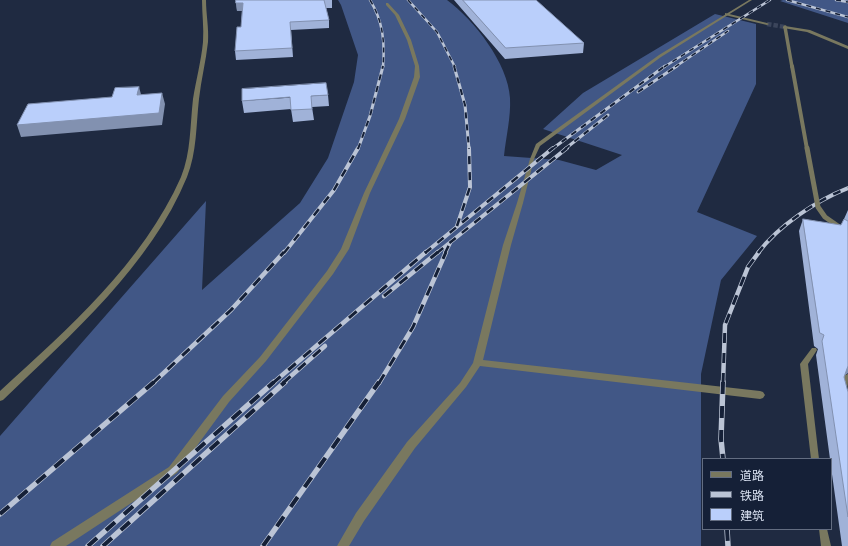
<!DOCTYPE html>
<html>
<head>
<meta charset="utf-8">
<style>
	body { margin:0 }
	#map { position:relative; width:848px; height:546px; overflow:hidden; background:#1f2a41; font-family:Commissioner,"Noto Sans SC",sans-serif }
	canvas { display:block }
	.legend { position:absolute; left:702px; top:458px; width:130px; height:72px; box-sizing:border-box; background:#152037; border:1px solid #636d81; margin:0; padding:5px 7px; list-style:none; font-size:12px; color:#d8e0f0 }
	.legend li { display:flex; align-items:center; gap:8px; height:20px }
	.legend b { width:20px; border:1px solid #636d81 }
</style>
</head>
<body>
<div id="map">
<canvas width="848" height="546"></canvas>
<ul class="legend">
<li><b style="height:5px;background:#79785f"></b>道路</li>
<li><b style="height:5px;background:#bbc4d5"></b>铁路</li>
<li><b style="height:11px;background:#bacffb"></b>建筑</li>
</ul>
</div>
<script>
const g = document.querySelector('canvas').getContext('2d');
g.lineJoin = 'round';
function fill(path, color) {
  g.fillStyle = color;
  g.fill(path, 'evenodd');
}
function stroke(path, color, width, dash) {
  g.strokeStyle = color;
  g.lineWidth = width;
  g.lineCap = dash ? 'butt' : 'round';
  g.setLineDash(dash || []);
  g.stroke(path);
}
fill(new Path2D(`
	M338 0H447C474 20 508 63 510 98 511 117 506 137 504 156L559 160 596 170 622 155 543 129 583 93 715 14 756 24V84L697 212 757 236 721 280 701 374V546H0V436L206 201 202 290 300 203 328 158 354 82 358 55 341 5Z
	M783 0H848V23L780 1Z`), '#415786');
stroke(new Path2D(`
	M767 24 785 27`), '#3b455b', 4.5, [4.5, 2]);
fill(new Path2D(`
	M749 0H752L661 57 540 146 534 159 523 203 520 205 518 204 517 203 530 159 536 144 659 55Z
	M812 348H816L817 350 808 364 819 459H811L800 364Z
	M848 374C848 381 848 387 846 393L843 394 840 393 839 391 844 377 845 375Z
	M819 529H827L831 546H821Z`), '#79785f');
fill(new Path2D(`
	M202 0H206C206 14 209 28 208 42 206 61 201 80 199 99 196 125 197 152 187 177 151 265 71 335 3 400L0 401V391C68 329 143 263 181 177 191 153 190 125 193 99 196 80 201 62 203 42 204 28 202 14 202 0Z
	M386 3H388L399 15 411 40 419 66 420 77 405 119 370 193 349 249 333 274 266 361 229 402 177 473 66 546H50L52 542 169 467 223 396 260 357 327 271 341 249 364 193 399 119 414 77 415 66 407 40 395 15 386 5Z
	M725 13 767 23 769 24 767 25 725 15Z
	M785 26 810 30 848 46V49L807 32 783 28V27Z
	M520 201 523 203 511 245 483 360 760 391 763 392 765 395 763 398 760 399 480 366 466 387 415 448 364 521 349 546H337L356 513 407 442 460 383 473 363 503 245 517 203Z`), '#79785f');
const railFar4 = new Path2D(`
	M370 0C383 21 385 42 383 67
	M408 0 437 32 455 67
	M787 0 848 17
	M836 0 848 2
	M664 67 770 0
	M675 67 728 31`);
const railFar3 = new Path2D(`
	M454 66 465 105 469 149
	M638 92 677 66
	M358 149 370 116 383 66
	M552 149 665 66
	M565 149 608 115`);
const railFar2 = new Path2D(`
	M457 226 470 187 469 148
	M284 253 334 190 358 148
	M425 253 553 148
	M437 253 567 148
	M445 253 450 243
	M758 253C778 226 817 200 848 188`);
const railFar1 = new Path2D(`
	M384 296 438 252
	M153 383 231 310 284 252
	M273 383 426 252
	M283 383 325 346
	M379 383 413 327 446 252
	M723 383 725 325 748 267 759 252`);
const rail = new Path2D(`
	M723 382 721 439 723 459
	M0 514 154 382
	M727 529 728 546
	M88 546 274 382
	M103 546 285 382
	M263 546 379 382`);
stroke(railFar4, '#bbc4d5', 2.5);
stroke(railFar3, '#bbc4d5', 3);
stroke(railFar2, '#bbc4d5', 4);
stroke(railFar1, '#bbc4d5', 4.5);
stroke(rail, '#bbc4d5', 5.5);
stroke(railFar4, '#152037', 1.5, [5]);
stroke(railFar3, '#152037', 2, [6]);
stroke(railFar2, '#152037', 2.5, [8]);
stroke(railFar1, '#152037', 3, [10]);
stroke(rail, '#152037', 4, [12]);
stroke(new Path2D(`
	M785 27 792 67`), '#79785f', 3.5);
stroke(new Path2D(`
	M792 66 807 149`), '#79785f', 4);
stroke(new Path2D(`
	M807 148 818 207 825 217 848 233`), '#79785f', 5);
fill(new Path2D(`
	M236 0H332V8H326L329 20V28L291 30 293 57 236 60 235 51 241 27 242 11H237Z
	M454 0H536L584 43 583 53 505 59Z
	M328 95 329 106 312 107 314 120 293 122 291 109 244 113 242 101Z
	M848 210V373L846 374 844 377 848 392V546H842L831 467V459H830L816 355 818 349 814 346 799 231 803 219 841 225 844 219Z`), '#a0b2d8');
fill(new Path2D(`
	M236 3H243L244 11H237Z
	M139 87 142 98 137 95Z
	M162 93 165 104 162 125 21 137 17 125Z
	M848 365V373L844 374Z`), '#8291b0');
const building = new Path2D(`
	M236 0H324L329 20 290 22 292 48 235 51 237 27H241L243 3H236Z
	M463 0H536L584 43 506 48Z
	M326 83 328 95 311 96 312 109 291 110 290 97 242 101V89Z
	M139 87 137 95 162 93 159 113 17 125 28 104 112 97 115 88Z
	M803 219 841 225 844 219 848 221V366L844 377 848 392V517L822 341 824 335 820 333Z`);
fill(building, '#bacffb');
stroke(building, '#8291b0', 1);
</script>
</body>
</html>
